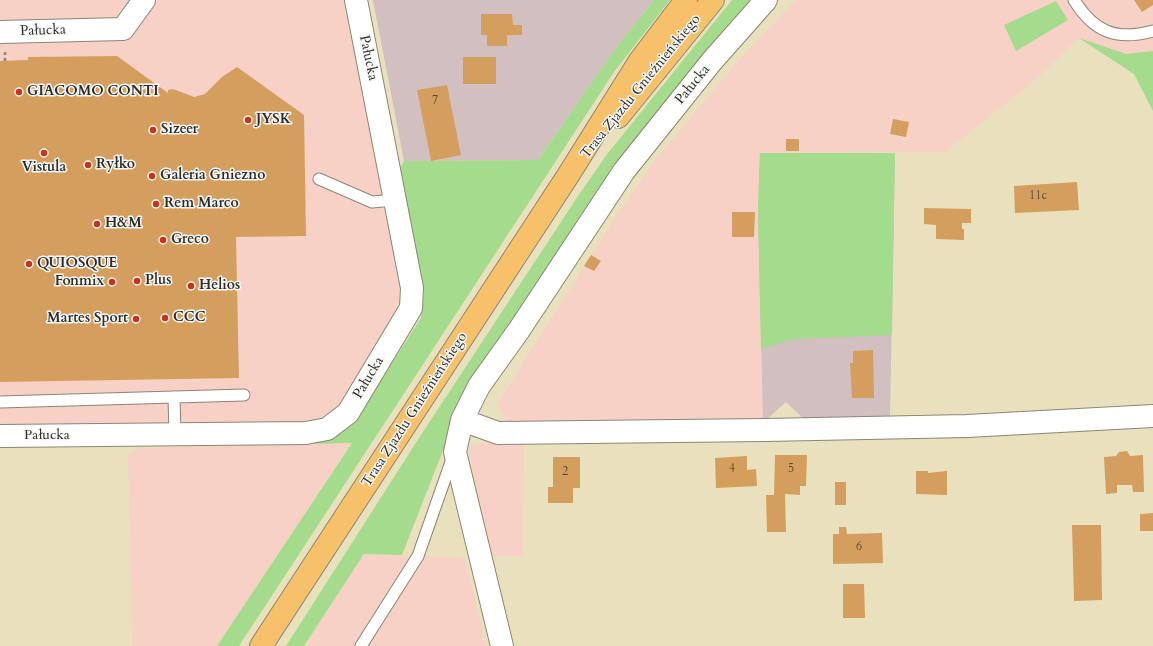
<!DOCTYPE html>
<html>
<head>
<meta charset="utf-8">
<style>
	body { margin:0 }
	canvas { display:block; background:#e9e1bd }
</style>
</head>
<body>
<canvas width="1153" height="646"></canvas>
<script>
const g = document.querySelector('canvas').getContext('2d');
g.lineJoin = 'round';
function fill(path, color) {
  g.fillStyle = color;
  g.fill(path, 'evenodd');
}
function stroke(path, color, width, dash) {
  g.strokeStyle = color;
  g.lineWidth = width;
  g.lineCap = dash ? 'butt' : 'round';
  g.setLineDash(dash || []);
  g.stroke(path);
}
function drawText(font, color, halo, rows, align = 'center') {
  g.font = font + ' Cardo,serif';
  g.lineWidth = 3;
  g.setLineDash([]);
  g.textBaseline = 'middle';
  g.strokeStyle = halo;
  g.fillStyle = color;
  for (const [text, x, y, turn = 0] of rows) {
    g.save();
    g.translate(x, y);
    g.rotate((+turn || 0) * Math.PI / 180);
    g.textAlign = isNaN(turn) ? turn : align;
    if (halo) g.strokeText(text, 0, 0);
    g.fillText(text, 0, 0);
    g.restore();
  }
}
fill(new Path2D(`
	M0 0H345L371 120 404 295 402 305 342 403 325 418 311 422 0 425Z
	M796 0H1153V111L1134 74 1079 38 1036 79 945 152 760 153 758 210 763 423 509 424 497 404 620 210 660 154 741 58Z
	M488 441 524 443 523 556H487L469 447Z
	M352 442 217 646H132L128 454 140 448Z
	M364 554 465 558 486 646H304Z`), '#f7d1c6');
fill(new Path2D(`
	M373 0H654L613 52 538 160 404 161Z
	M760 153H895L890 416 806 421 786 402 763 423 758 210Z`), '#d2bfbf');
fill(new Path2D(`
	M654 0H670L614 72 239 646H217L352 443 313 444 327 439 352 425 421 318 424 293 400 168 404 161 538 160 613 52Z
	M732 0H753L590 204 452 413 444 448 402 555 364 554 304 646H286L419 438 578 196 608 153Z
	M1056 1 1068 20 1016 51 1004 25Z
	M1079 38 1126 54 1153 51V111L1134 74Z
	M760 153H895L892 335 794 339 761 349 758 210Z`), '#a4db8c');
fill(new Path2D(`
	M1134 0H1153V5L1142 12Z
	M481 14H512L513 25H522V35H507V46H487V35H481Z
	M117 56 168 93V90L173 89 194 97 205 94 222 77 237 67 304 115 306 236 236 237 239 378 0 382V61L28 60V57Z
	M463 57H496V84H463Z
	M447 85 461 155 431 161 417 90Z
	M893 119 909 122 906 137 890 134Z
	M786 139H799V151H786Z
	M1077 182 1079 210 1015 213 1014 186Z
	M924 208 971 209V223H962V229H964V240L936 239V225L924 224Z
	M732 212H755L754 237H732Z
	M591 255 601 261 594 271 584 266Z
	M873 350 874 398H852L850 363H853V351Z
	M1127 451 1130 456 1143 455 1144 492H1133L1132 485H1117V493L1106 494 1104 457 1116 456 1119 452Z
	M775 455H807L806 486H800V495L785 494 786 532H767L766 495H774Z
	M747 456V470L756 469 757 486 716 488 715 458Z
	M553 457H580V488H573V503H548V487H553Z
	M916 471H928V473L947 471V495L916 494Z
	M835 482H846V505H835Z
	M1153 513V531H1140V514Z
	M1072 525H1101L1102 600 1074 601Z
	M839 527H846L847 534 882 533 883 563 833 564V534H839Z
	M843 584H864L865 618H843Z`), '#d49f5e');
const service = new Path2D(`
	M1074 0C1094 32 1116 41 1153 31
	M319 179 372 202 395 200
	M174 397 175 435
	M0 402 244 395
	M361 646 418 556 453 456`);
const minor = new Path2D(`
	M0 32 123 29 144 0
	M462 420 498 433 765 430 967 426 1153 416
	M0 436 306 433 327 429 348 413 411 308 412 288 356 0
	M502 646 455 452 462 420 479 386 519 330 624 171 712 61 766 0`);
const primary = new Path2D(`
	M618 117 713 0
	M261 646 569 174 639 62 686 0`);
stroke(service, '#8a8674', 13);
stroke(minor, '#8a8674', 24);
stroke(primary, '#8a8674', 24);
stroke(new Path2D(`
	M5 52V61`), '#8a8674', 2.5, [3, 3]);
stroke(service, '#fff', 11);
stroke(minor, '#fff', 22);
stroke(primary, '#f7c06b', 22);
for (const [x, y, r, color] of [
	[19,92,4,"#c8321e"],
	[248,120,4,"#c8321e"],
	[153,130,4,"#c8321e"],
	[44,153,4,"#c8321e"],
	[88,165,4,"#c8321e"],
	[152,176,4,"#c8321e"],
	[156,204,4,"#c8321e"],
	[97,224,4,"#c8321e"],
	[163,240,4,"#c8321e"],
	[29,264,4,"#c8321e"],
	[137,281,4,"#c8321e"],
	[112,282,4,"#c8321e"],
	[191,286,4,"#c8321e"],
	[165,318,4,"#c8321e"],
	[136,319,4,"#c8321e"]
]) {
  const dot = new Path2D();
  dot.arc(x, y, r, 0, 2 * Math.PI);
  g.fillStyle = color;
  g.fill(dot);
  stroke(dot, '#f6f6f2', 1.5);
}
drawText('12px', '#554838', null, [
	["7",435,101],
	["11c",1038,196],
	["4",732,469],
	["5",791,469],
	["2",565,472],
	["6",859,547]
]);
drawText('14px', '#2b2b2b', '#f6f6f2', [
	["Pałucka",43,31,-2],
	["Pałucka",368,58,78],
	["Pałucka",693,85,-51],
	["Trasa Zjazdu Gnieźnieńskiego",641,87,-51],
	["Pałucka",369,378,-59],
	["Trasa Zjazdu Gnieźnieńskiego",415,410,-57],
	["Pałucka",47,436]
]);
drawText('bold 14px', '#2b2b2b', '#f6f6f2', [
	["GIACOMO CONTI",27,92],
	["JYSK",256,120],
	["Sizeer",161,130],
	["Ryłko",96,165],
	["Vistula",44,168,"center"],
	["Galeria Gniezno",160,176],
	["Rem Marco",164,204],
	["H&M",105,224],
	["Greco",171,240],
	["QUIOSQUE",37,264],
	["Plus",145,281],
	["Fonmix",104,282,"right"],
	["Helios",199,286],
	["CCC",173,318],
	["Martes Sport",128,319,"right"]
], 'left');
</script>
</body>
</html>
